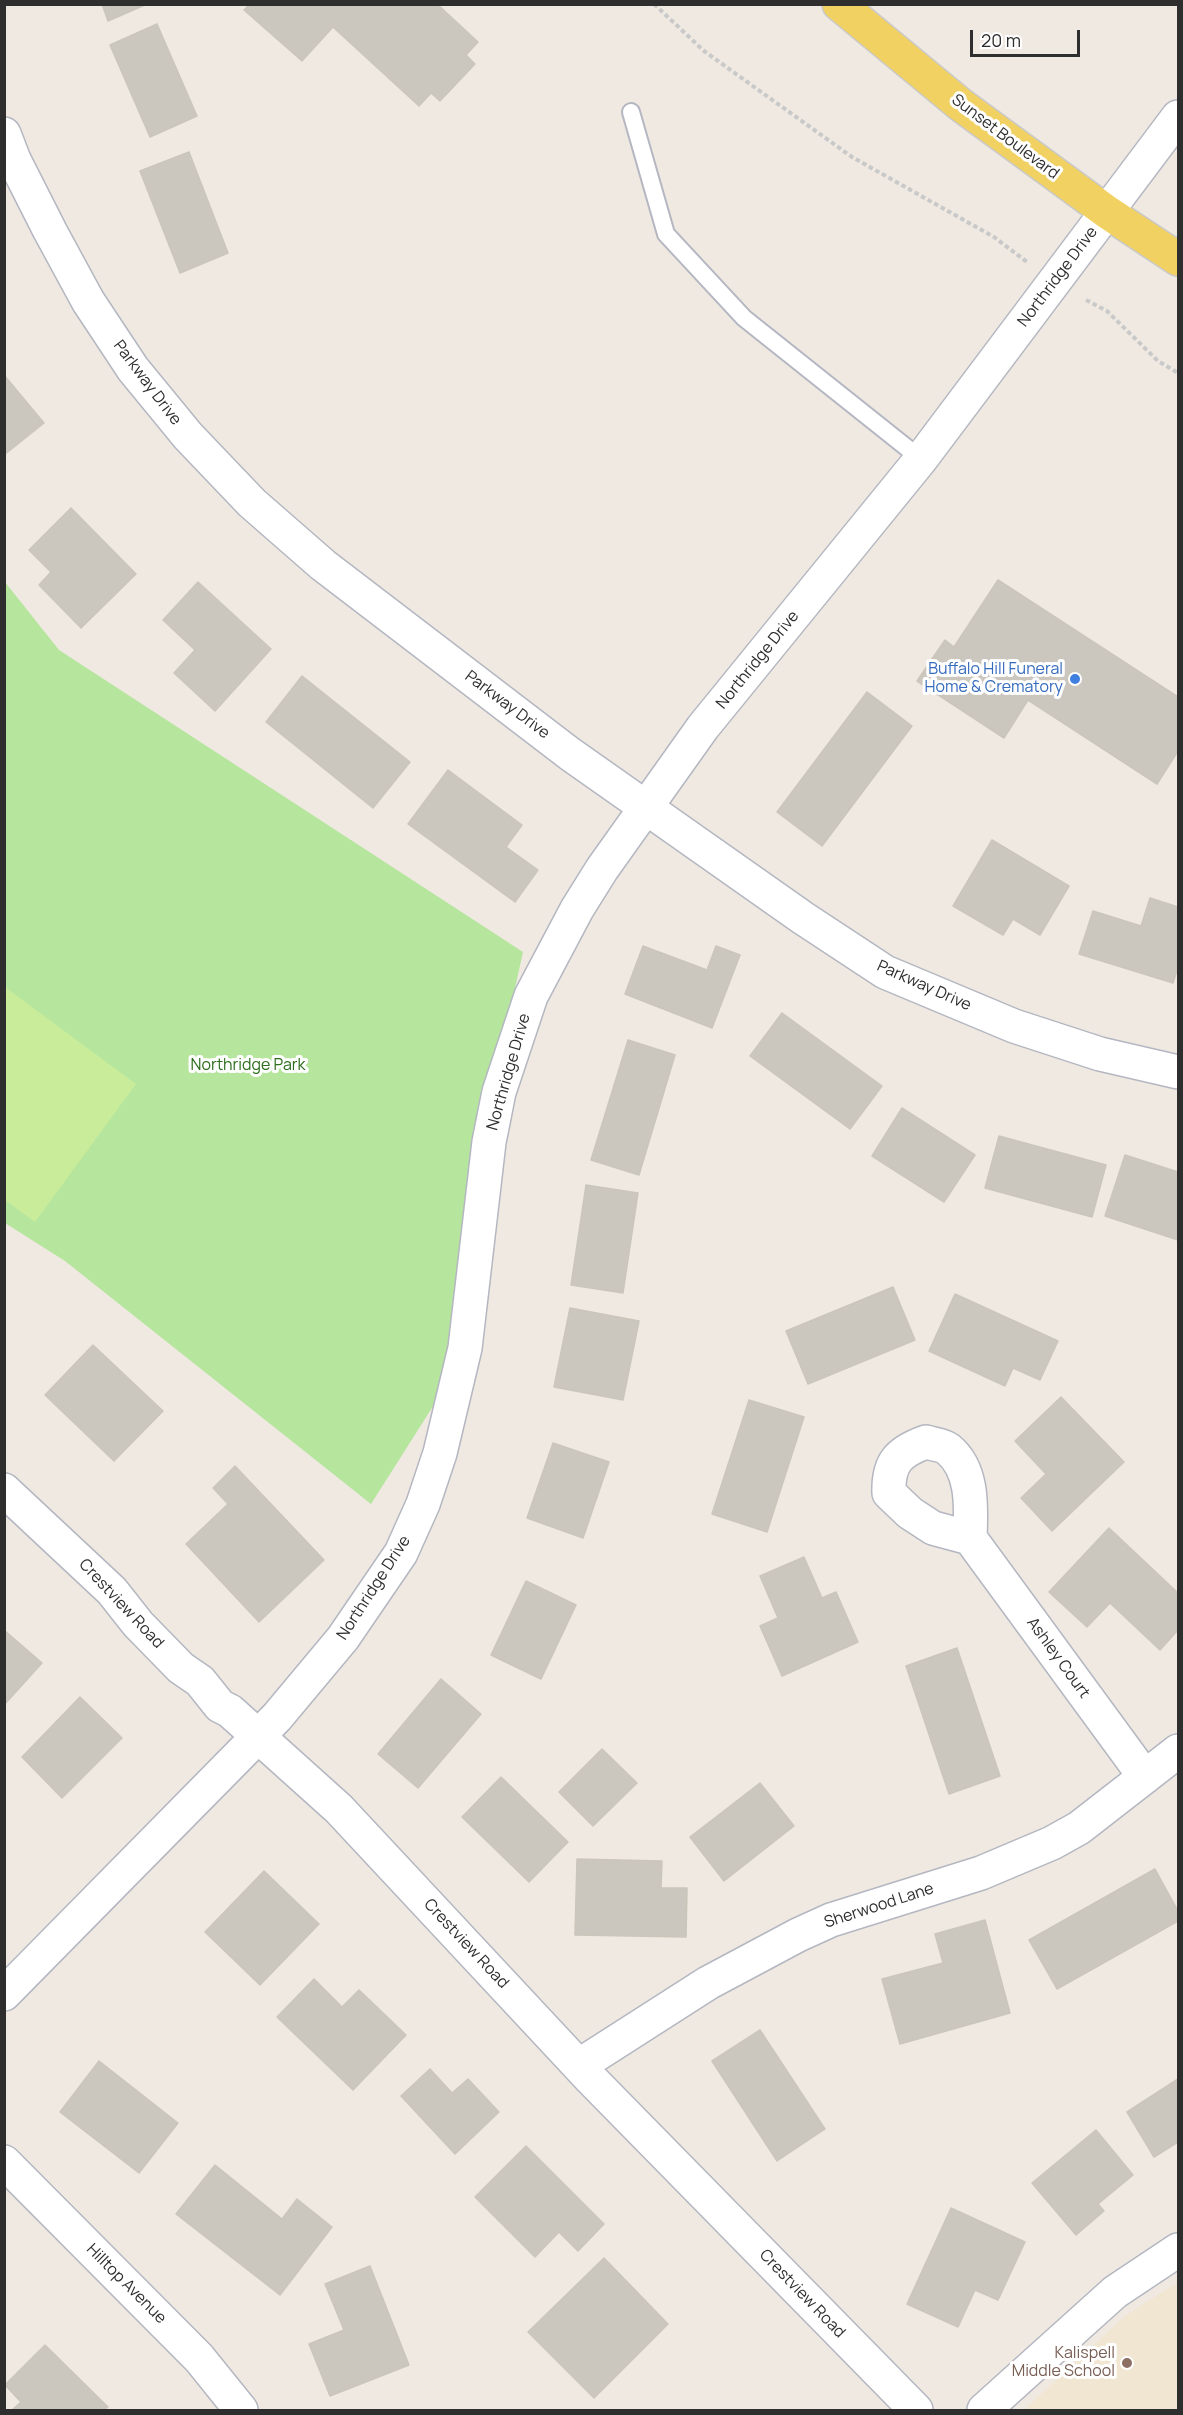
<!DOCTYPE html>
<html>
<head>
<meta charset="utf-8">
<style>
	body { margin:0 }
	#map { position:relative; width:1183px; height:2415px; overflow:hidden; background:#efe9e1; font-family:Manrope,sans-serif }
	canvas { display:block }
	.frame { position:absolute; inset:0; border:6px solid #2e2e2e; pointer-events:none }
	.scale { position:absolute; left:970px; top:30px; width:110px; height:27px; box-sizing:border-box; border:3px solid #2e2e2e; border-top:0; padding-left:8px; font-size:18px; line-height:21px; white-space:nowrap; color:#2e2e2e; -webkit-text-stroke:4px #fff; paint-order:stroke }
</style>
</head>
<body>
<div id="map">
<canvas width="1183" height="2415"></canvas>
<div class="frame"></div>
<div class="scale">20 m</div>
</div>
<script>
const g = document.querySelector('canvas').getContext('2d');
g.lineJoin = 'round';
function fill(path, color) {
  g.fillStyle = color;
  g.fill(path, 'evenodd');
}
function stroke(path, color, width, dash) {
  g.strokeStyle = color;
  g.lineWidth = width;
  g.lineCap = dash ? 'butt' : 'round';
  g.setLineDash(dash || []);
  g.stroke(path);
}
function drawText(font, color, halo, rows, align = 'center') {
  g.font = font + ' Manrope,sans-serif';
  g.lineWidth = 6;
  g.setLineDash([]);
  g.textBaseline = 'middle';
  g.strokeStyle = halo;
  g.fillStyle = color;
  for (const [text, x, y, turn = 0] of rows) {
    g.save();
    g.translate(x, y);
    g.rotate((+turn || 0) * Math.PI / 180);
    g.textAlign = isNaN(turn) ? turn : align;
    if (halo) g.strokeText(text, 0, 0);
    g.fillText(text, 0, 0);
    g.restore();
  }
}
fill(new Path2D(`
	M1178 2282V2410H1024L1125 2316Z`), '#f0e6d1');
fill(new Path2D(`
	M5 582 59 650 523 952 461 1232 444 1389 371 1504 65 1261 5 1223Z`), '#b6e59e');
fill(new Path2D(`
	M5 987 136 1084 35 1222 5 1200Z`), '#c9ec9a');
const building = new Path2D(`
	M102 4H147L108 21Z
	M250 4H437L478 42 466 55 475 64 440 101 431 93 419 106 333 27 302 61 244 10Z
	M157 24 197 116 150 137 110 45Z
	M189 152 228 253 180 273 140 171Z
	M4 375 44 423 4 455Z
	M71 508 136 574 81 628 39 585 51 572 29 550Z
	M998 580 1178 697V751L1157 784 1028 700 1004 738 917 681 945 640 954 647Z
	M198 582 271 649 215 711 174 673 195 650 163 620Z
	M302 676 410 762 373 808 266 722Z
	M867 692 912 726 822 846 777 812Z
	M448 770 522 825 506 847 538 870 515 902 408 824Z
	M992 840 1069 886 1040 935 1013 919 1003 935 953 906Z
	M1150 898 1178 907V967L1173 983 1079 954 1093 911 1141 926Z
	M643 946 707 970 716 946 740 955 712 1028 625 994Z
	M782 1013 882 1086 850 1129 750 1056Z
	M628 1040 675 1055 639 1175 591 1160Z
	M902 1108 975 1155 944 1202 872 1156Z
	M999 1136 1106 1165 1092 1217 985 1188Z
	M1125 1155 1178 1172V1240L1105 1216Z
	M586 1185 638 1193 623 1293 571 1285Z
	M893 1287 915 1340 808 1384 786 1331Z
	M955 1294 1058 1341 1040 1380 1013 1368 1005 1386 929 1351Z
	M570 1308 639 1321 623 1400 554 1387Z
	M93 1345 163 1411 114 1461 45 1395Z
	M1061 1397 1124 1462 1052 1531 1021 1498 1046 1474 1015 1441Z
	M749 1400 804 1417 767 1532 712 1514Z
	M553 1443 609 1462 583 1538 527 1518Z
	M235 1466 324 1560 259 1622 186 1544 228 1504 213 1488Z
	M1109 1528 1178 1593V1630L1160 1650 1110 1603 1087 1627 1049 1592Z
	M804 1557 822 1598 836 1592 858 1642 782 1676 760 1626 778 1618 760 1576Z
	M526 1581 576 1605 541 1679 491 1655Z
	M4 1630 42 1663 4 1705Z
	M957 1648 1000 1776 949 1794 906 1666Z
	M441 1679 481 1714 418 1788 378 1754Z
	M80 1697 122 1738 62 1798 22 1757Z
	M602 1749 637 1783 593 1826 559 1792Z
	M501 1777 568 1842 529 1882 462 1817Z
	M760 1783 794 1826 724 1881 690 1837Z
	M577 1859 662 1861 661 1888H687L686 1937 575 1935Z
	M1155 1869 1178 1911V1921L1057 1989 1029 1940Z
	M264 1871 319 1924 260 1985 205 1932Z
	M985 1920 1010 2013 900 2044 882 1979 943 1963 935 1934Z
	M314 1979 342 2007 359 1990 406 2035 353 2090 277 2017Z
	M760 2030 825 2129 777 2161 712 2061Z
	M99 2061 178 2123 139 2173 60 2112Z
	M430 2069 452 2093 468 2079 499 2112 455 2154 401 2096Z
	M1178 2079V2142L1154 2157 1127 2112Z
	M1096 2130 1133 2175 1098 2204 1104 2211 1076 2235 1032 2183Z
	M526 2146 604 2224 578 2251 559 2232 535 2257 475 2197Z
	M215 2165 282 2219 297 2199 332 2227 280 2295 176 2214Z
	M951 2208 1025 2242 998 2300 975 2290 958 2327 907 2304Z
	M604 2258 668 2324 594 2398 528 2332Z
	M370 2266 409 2365 330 2396 309 2344 344 2330 325 2284Z
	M45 2345 108 2407 104 2410H12L21 2402 5 2385Z`);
fill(building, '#cbc7bf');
stroke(building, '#cbc5ba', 1.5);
const lane = new Path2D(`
	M631 112 666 234 744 318 921 459`);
const street = new Path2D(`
	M4 134 14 160 50 231 88 301 133 369 188 436 252 503 323 565 570 754 803 918 885 972 1014 1026 1100 1054 1178 1072
	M926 1442C932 1444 943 1445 948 1449 974 1470 971 1509 970 1538L933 1528 910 1513 889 1493C888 1463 898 1452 926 1442Z
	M4 1490 112 1591 138 1624 181 1668 200 1681 220 1706 230 1711 339 1809 591 2079 916 2410
	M970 1538 1145 1777
	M4 1994 277 1717 343 1638 401 1553 423 1504 440 1453 465 1348 489 1142 499 1092 531 996 577 909 602 869 703 727 921 459 1178 117
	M580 2065 708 1983 798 1935 831 1920 981 1873 1052 1843 1079 1828 1178 1751
	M4 2162 199 2358 241 2410
	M984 2410 1115 2292 1178 2250`);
const primary = new Path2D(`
	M839 4 961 105 1107 212 1178 259`);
stroke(lane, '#b4b7c1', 20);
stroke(street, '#b4b7c1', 36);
stroke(primary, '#c9c9c9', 36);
stroke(new Path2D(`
	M654 4 704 51 852 157 994 237 1027 262
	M1086 300 1107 311 1158 361 1178 373`), '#c9c9c9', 4, [4.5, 3]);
stroke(lane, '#fff', 16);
stroke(street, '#fff', 33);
stroke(primary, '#f2d163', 33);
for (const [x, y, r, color] of [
	[1075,679,6,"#3f7fe0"],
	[1127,2363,6,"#8d6e63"]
]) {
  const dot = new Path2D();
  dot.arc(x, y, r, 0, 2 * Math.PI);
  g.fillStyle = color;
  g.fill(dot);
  stroke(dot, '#fff', 2);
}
drawText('16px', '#2e2e2e', '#fff', [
	["Sunset Boulevard",1005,137,37],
	["Northridge Drive",1058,277,-53],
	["Parkway Drive",147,383,53],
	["Northridge Drive",758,660,-51],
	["Parkway Drive",507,705,37],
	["Parkway Drive",924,986,24],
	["Northridge Drive",509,1072,-74],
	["Northridge Drive",374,1588,-57],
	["Crestview Road",121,1604,47],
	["Ashley Court",1058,1658,54],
	["Sherwood Lane",879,1906,-18],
	["Crestview Road",466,1944,47],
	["Hilltop Avenue",126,2284,45],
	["Crestview Road",802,2294,46]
]);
drawText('16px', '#366cbe', '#fff', [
	["Buffalo Hill Funeral",1063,670],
	["Home & Crematory",1063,688]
], 'right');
drawText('16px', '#2c6e1b', '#fff', [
	["Northridge Park",248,1066]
]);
drawText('16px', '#785e54', '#fff', [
	["Kalispell",1115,2354],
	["Middle School",1115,2372]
], 'right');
</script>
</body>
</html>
